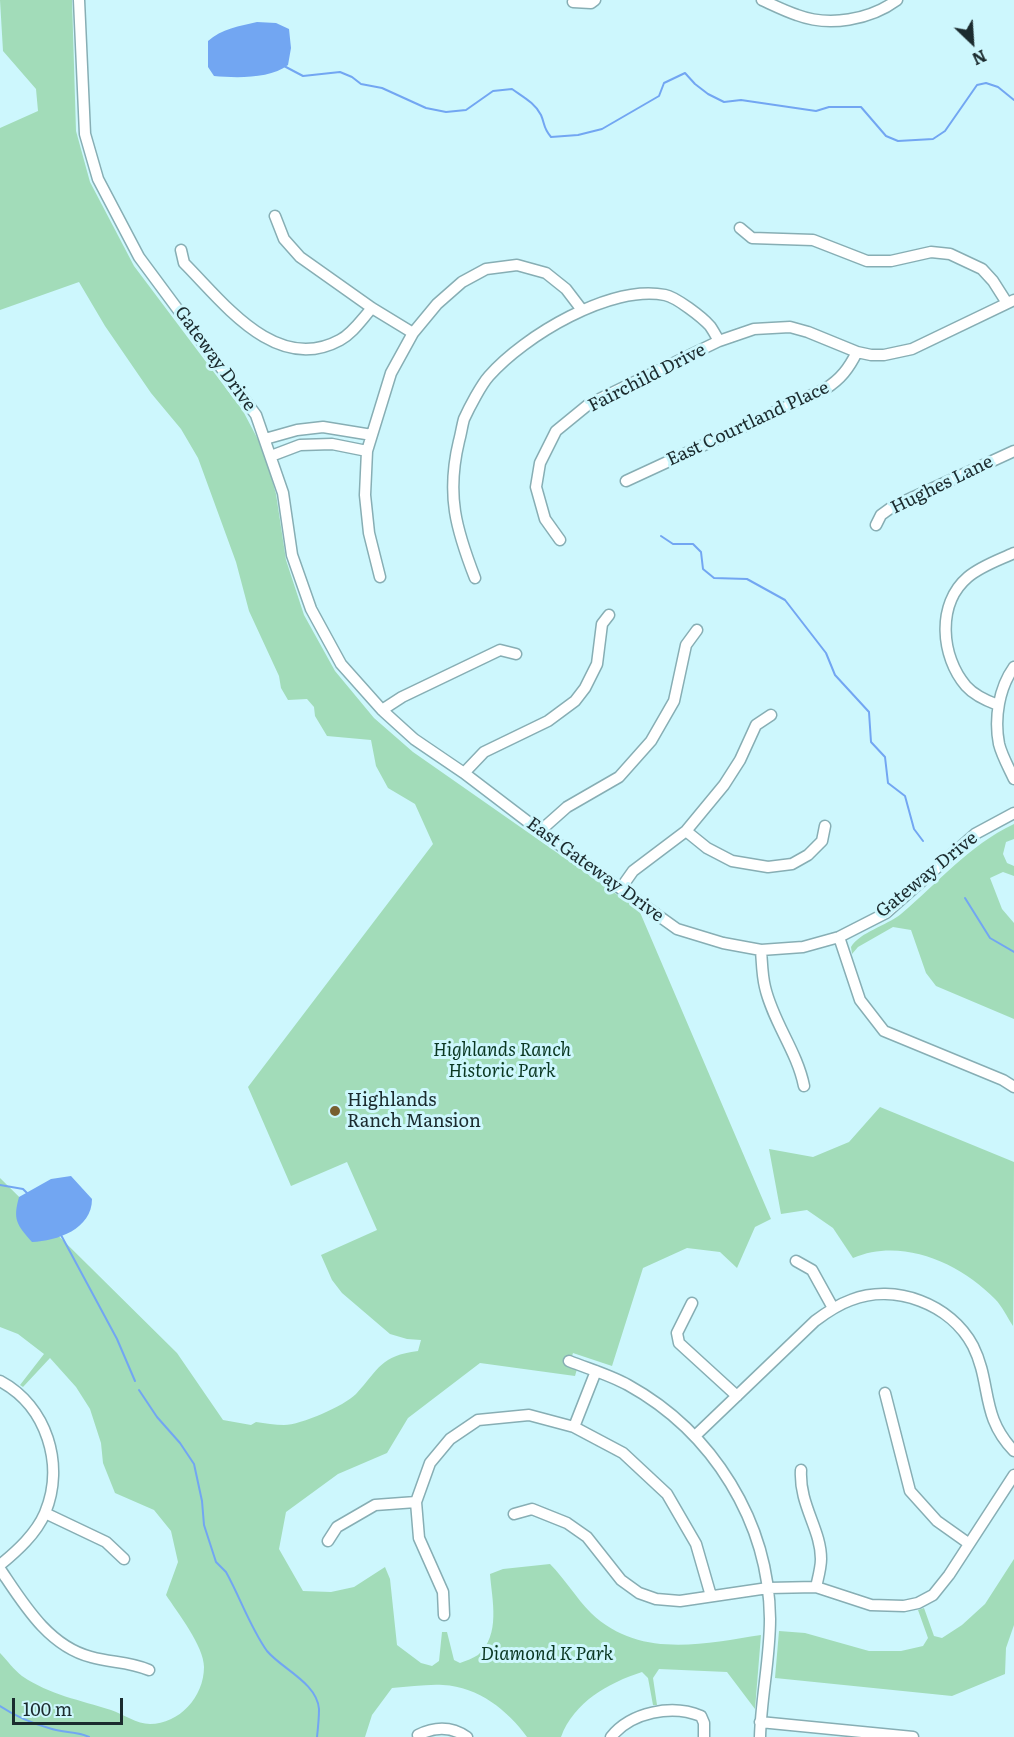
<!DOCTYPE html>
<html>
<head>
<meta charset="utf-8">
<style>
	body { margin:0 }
	#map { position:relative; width:1014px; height:1737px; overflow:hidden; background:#cdf7fd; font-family:Literata,serif }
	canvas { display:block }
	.north { position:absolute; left:942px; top:12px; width:60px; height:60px; -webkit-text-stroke:4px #cdf7fd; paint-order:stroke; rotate:155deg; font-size:16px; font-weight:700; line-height:24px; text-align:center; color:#1b2b2e }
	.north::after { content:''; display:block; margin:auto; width:21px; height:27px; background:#1b2b2e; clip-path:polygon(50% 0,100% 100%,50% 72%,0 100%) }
	.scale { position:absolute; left:12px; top:1698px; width:111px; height:27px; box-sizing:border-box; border:3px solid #1b2b2e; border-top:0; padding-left:8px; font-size:18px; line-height:21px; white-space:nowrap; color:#1b2b2e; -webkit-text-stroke:4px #cdf7fd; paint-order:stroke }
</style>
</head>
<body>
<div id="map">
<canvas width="1014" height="1737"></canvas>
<div class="north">N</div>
<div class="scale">100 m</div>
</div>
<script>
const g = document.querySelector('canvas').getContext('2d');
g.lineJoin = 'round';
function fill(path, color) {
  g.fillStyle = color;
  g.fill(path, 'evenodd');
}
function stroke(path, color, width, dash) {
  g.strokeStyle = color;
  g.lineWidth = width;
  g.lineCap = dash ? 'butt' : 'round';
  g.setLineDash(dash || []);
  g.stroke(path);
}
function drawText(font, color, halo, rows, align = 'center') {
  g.font = font + ' Literata,serif';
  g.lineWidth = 6;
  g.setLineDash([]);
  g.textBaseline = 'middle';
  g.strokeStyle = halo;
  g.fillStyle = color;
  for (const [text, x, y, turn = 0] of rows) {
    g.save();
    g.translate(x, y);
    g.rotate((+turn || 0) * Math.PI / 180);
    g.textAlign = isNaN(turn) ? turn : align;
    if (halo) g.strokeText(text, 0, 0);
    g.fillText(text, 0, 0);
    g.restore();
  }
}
fill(new Path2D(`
	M0 0H72L76 131 90 182 134 266 243 411 264 451 276 494 286 560 304 615 335 671 374 718 413 752 639 910 771 1219 755 1227 737 1268 720 1252 687 1248 643 1268 612 1366 573 1353 569 1365 577 1369 575 1376 480 1363 408 1418 387 1453 338 1474 286 1512 279 1549 303 1591 331 1592 354 1587 385 1567 390 1579 397 1645 421 1663 432 1666 439 1661 442 1632H447L454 1660 460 1663C466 1661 473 1658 478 1655 501 1635 492 1600 490 1574L503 1569 550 1564C565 1579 576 1598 591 1613 639 1659 703 1644 761 1635L755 1709 727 1672 659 1669 653 1678 657 1705H653L648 1678 642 1672C608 1683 574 1702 561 1737H527C507 1710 479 1687 443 1685 427 1684 409 1687 392 1688L372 1715 365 1737H0V1653C7 1660 14 1670 22 1676 50 1695 80 1700 111 1710 123 1714 137 1724 150 1724 179 1724 204 1697 204 1667 204 1646 177 1612 166 1595L178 1562 171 1531 154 1510 115 1493 103 1463 101 1443 90 1409 76 1387 50 1358 23 1387 20 1385 44 1354 18 1334 0 1327V1178L177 1353 223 1420 251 1425 256 1422C265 1423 275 1425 284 1425 301 1425 344 1406 356 1394 380 1368 380 1356 418 1351L421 1340 407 1339 390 1334 342 1293 332 1280 321 1255 377 1230 347 1162 291 1186 248 1087 433 844 415 804 388 788 376 766 371 740 327 736 315 716 314 707 307 699 288 700 281 688 279 676 249 611 236 562 198 458 181 429 151 393 105 326 79 282 0 310V128L38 111 36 89 3 51Z
	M1014 824V839L1006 842 1003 854 1007 863 1014 866V876L1003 872 990 878 1002 909 1014 923V1019L936 986 926 973 911 930 893 927 858 947 852 954 851 947C860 932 886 926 901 914 939 882 968 846 1014 824Z
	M880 1107 1014 1162 1013 1326C1007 1317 1002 1306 995 1299 960 1263 902 1237 853 1258L833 1228 807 1210 781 1214 769 1149 813 1157 849 1142Z
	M1014 1559V1625L1006 1648 1005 1674 952 1696 775 1678 779 1631 805 1633 869 1651H901L923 1646 928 1638 918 1610 924 1608 934 1636 942 1638 962 1625 985 1604Z`), '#a2dcb9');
fill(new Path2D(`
	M257 22 276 23 289 29 291 48 288 65C270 79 236 78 214 76L208 67V41C221 29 240 26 257 22Z
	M71 1176 92 1199C92 1229 57 1241 32 1242 16 1224 13 1219 19 1197L51 1179Z`), '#72a6f2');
stroke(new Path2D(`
	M284 66 303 76 340 72 352 77 361 84 382 88 426 108 446 112 466 110 493 91 512 89C523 97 535 103 541 115 545 124 543 128 551 137L578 135 602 129 659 96 664 83 685 73 695 84 708 94 724 102 741 100 816 111 829 107H861L886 136 898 141 933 139 945 131 977 85 986 83 998 87 1014 100
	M661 536 673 544H693L701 552 703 569 714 578 747 579 785 600 826 653 835 675 869 712 871 742 885 757 888 783 905 796 914 829 923 841
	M965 898 990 938 1014 952
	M0 1185 23 1189 28 1194
	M61 1235 117 1339 135 1381
	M139 1390 157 1417 180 1443 194 1464 202 1501 204 1525 216 1562 226 1572C240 1597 250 1627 267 1651 282 1669 317 1683 319 1709 319 1718 318 1728 317 1737
	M0 1706C15 1716 34 1724 52 1729 64 1733 77 1731 89 1737`), '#72a6f2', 2);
const minor = new Path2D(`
	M79 0 85 134 98 179 139 257 256 415 283 493 292 555 311 609 341 664 382 710 414 739 464 773 540 831 677 929 723 943 761 950 803 947 839 937 886 913 975 834 1014 813
	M762 0C773 5 785 11 797 15 829 27 870 20 897 0
	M573 2 591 3 595 0
	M275 216 284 239 300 257 372 308 413 333
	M740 228 752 238 813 240 867 261H891L931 252 950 254 982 269 993 281 1007 303
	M181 250 184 263C223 302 276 375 340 340 353 333 362 319 372 308
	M265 439 297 430 323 427 372 435
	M271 456 300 445 332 444 367 451
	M626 481 825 389C841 379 849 368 857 352
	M876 525 881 515 892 507 1014 451
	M560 540 545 519 536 487 540 463 556 431 589 404 719 341 754 329 790 327 808 332 857 352 871 355H884L912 349 1014 300
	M380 577 369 533 365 495 367 451 391 373 413 333 437 304 462 282 486 269 517 265 546 273 566 289 582 310
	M475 578C456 529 446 495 459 441 461 434 462 426 464 419 469 408 481 385 489 376 524 336 611 284 665 295 676 297 702 317 710 326 713 330 716 336 719 341
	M1014 667C999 688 994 718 999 744 1002 756 1009 768 1014 779
	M998 705C987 701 974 695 966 686 941 657 936 604 968 577 981 566 999 560 1014 553
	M382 710 402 697 500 650 516 654
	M464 773 484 752 548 721 575 701 585 688 597 664 602 624 609 615
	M540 831 567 807 619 777 651 741 674 701 686 645 697 630
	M686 831 707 848 732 861 768 867 792 864 808 855 822 841 825 826
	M621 888 633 871 686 831 724 785 740 760 756 725 771 715
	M839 937 860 1000 884 1031 1003 1080 1014 1087
	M761 950C762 962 762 975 765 987 773 1022 797 1051 804 1086
	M796 1261 812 1270 833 1308
	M692 1303 677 1333 679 1343 737 1396
	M569 1361C589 1369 610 1375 628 1385 713 1432 769 1522 770 1619 770 1659 761 1698 760 1737
	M0 1381C47 1406 65 1465 45 1513 36 1534 17 1551 0 1565
	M885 1393 910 1491 937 1521 968 1543
	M574 1427 596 1371
	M695 1436 815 1321C827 1312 837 1305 851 1300 895 1283 951 1304 973 1346 992 1384 980 1416 1014 1451
	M801 1470C799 1505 821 1529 821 1559 821 1568 818 1578 816 1587
	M45 1513 106 1542 124 1559
	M514 1514 532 1509 567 1523 587 1537 621 1580 639 1593 656 1599 680 1601 768 1588 816 1587 871 1605 904 1606 918 1603 933 1595 949 1575 1014 1475
	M328 1541 337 1527 375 1505 416 1502
	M0 1569C23 1603 48 1646 91 1657 112 1663 128 1661 149 1670
	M444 1615 443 1592 419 1538 416 1502 430 1463 450 1439 478 1420 529 1415 574 1427 623 1453 667 1494 696 1544 711 1596
	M760 1722 913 1737
	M418 1735C434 1727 451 1726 467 1737
	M611 1737C631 1712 672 1704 701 1716L704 1723V1737`);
stroke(minor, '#87aeb4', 13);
stroke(minor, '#fff', 10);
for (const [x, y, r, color] of [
	[335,1111,6,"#775f30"]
]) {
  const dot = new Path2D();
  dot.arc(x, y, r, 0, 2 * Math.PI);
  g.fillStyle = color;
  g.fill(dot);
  stroke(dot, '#cdf7fd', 2);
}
drawText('18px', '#1b2b2e', '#cdf7fd', [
	["Gateway Drive",215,359,54],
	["Fairchild Drive",647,378,-27],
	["East Courtland Place",748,424,-25],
	["Hughes Lane",942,485,-26],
	["East Gateway Drive",595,870,36],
	["Gateway Drive",927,875,-39]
]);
drawText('italic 18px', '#0a3722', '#cdf7fd', [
	["Highlands Ranch",502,1051],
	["Historic Park",502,1072],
	["Diamond K Park",547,1655]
]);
drawText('18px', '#1b2b2e', '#cdf7fd', [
	["Highlands",347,1101],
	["Ranch Mansion",347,1122]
], 'left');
</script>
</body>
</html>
